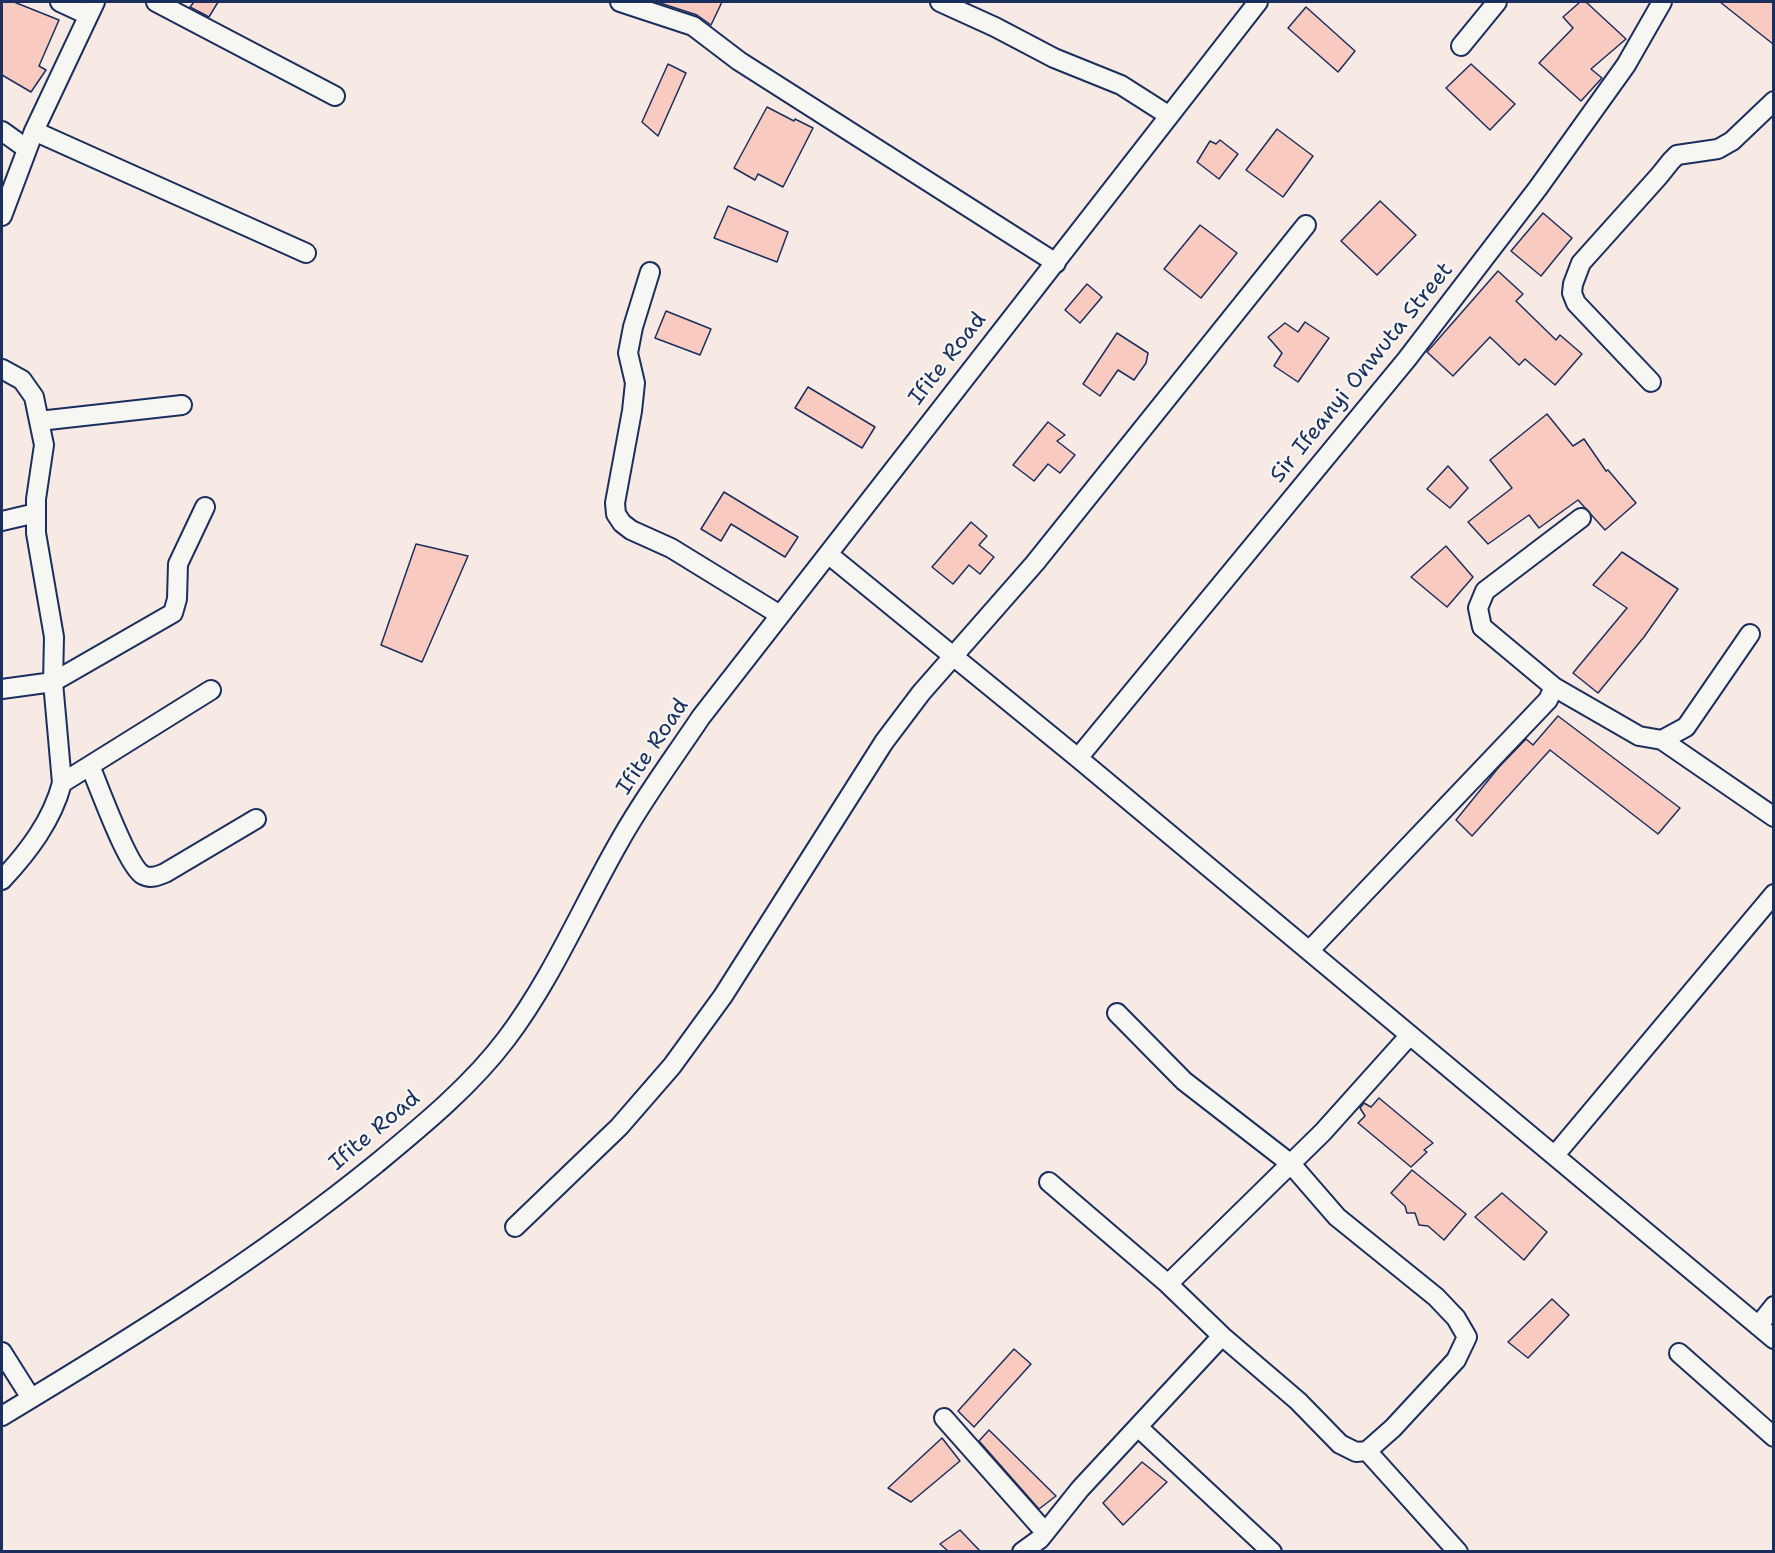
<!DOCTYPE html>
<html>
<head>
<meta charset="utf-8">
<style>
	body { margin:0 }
	#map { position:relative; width:1775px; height:1553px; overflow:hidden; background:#f7e9e3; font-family:"Shantell Sans",sans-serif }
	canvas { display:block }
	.frame { position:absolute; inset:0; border:3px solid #1b2f5e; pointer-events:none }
</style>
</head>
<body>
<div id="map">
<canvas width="1775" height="1553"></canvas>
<div class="frame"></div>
</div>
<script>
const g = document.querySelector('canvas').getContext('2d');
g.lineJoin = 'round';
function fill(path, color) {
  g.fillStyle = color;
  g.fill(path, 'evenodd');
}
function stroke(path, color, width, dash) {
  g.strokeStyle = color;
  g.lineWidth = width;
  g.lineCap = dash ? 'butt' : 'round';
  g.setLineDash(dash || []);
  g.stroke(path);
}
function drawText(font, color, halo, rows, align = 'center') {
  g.font = font + ' "Shantell Sans",sans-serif';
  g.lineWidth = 4.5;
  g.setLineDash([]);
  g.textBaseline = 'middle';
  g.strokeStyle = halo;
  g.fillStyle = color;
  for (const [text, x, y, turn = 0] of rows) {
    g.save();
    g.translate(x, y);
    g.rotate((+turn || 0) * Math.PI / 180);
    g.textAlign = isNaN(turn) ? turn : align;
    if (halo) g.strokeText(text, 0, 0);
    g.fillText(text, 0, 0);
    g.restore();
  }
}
const building = new Path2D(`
	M2 2H14L59 20 39 66 46 70 31 92 2 75Z
	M194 2H218L209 17 190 7Z
	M657 2H722L711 25 697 15Z
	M1580 2H1586L1626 39 1591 69 1602 78 1581 101 1539 63 1573 28 1563 17Z
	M1720 2H1773V44Z
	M1306 7 1355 51 1338 72 1288 28Z
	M668 64 686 73 658 136 642 122Z
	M1471 64 1515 104 1490 130 1446 88Z
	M767 107 794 121 795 119 813 128 783 187 758 174 755 180 734 168Z
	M1277 129 1313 156 1283 197 1246 170Z
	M1220 140 1238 154 1219 179 1197 162 1210 141 1216 144Z
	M1380 201 1416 235 1377 275 1341 241Z
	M728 206 788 232 777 262 714 238Z
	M1543 213 1572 238 1541 276 1511 251Z
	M1200 225 1237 253 1201 298 1164 269Z
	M1498 271 1523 294 1516 301 1556 340 1560 335 1582 354 1555 385 1525 359 1519 365 1490 337 1453 376 1427 352Z
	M1087 284 1102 297 1080 323 1065 310Z
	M666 311 711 329 700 355 655 338Z
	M1305 322 1329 338 1298 382 1274 366 1282 353 1268 337 1285 323 1298 332Z
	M1117 333 1148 353 1146 363 1134 380 1118 370 1100 396 1083 384Z
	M808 387 875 427 862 448 795 408Z
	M1547 414 1573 446 1584 439 1606 471 1608 470 1636 503 1605 530 1578 500 1539 528 1529 515 1488 544 1468 522 1512 488 1490 460Z
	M1048 422 1065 435 1057 441 1075 455 1060 473 1048 464 1034 481 1013 465Z
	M1448 466 1468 488 1450 508 1427 489Z
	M724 492 798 537 785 557 731 524 721 541 701 529Z
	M971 522 987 536 979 545 994 557 980 574 969 565 953 584 932 567Z
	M416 544 468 556 422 662 381 645Z
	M1446 546 1473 577 1447 607 1411 577Z
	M1622 552 1678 589 1644 637 1598 693 1573 673 1627 608 1593 585Z
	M1558 716 1680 808 1658 834 1550 750 1472 836 1456 820 1499 767 1526 739 1533 745Z
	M1379 1098 1433 1143 1424 1150 1427 1152 1411 1167 1358 1123 1365 1116 1360 1108 1364 1103 1371 1107Z
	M1412 1170 1466 1214 1444 1240 1428 1226 1419 1225 1415 1213H1407L1405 1206 1391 1193Z
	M1502 1193 1547 1232 1524 1260 1475 1217Z
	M1552 1299 1569 1315 1528 1358 1508 1342Z
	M1014 1349 1031 1364 974 1427 958 1411Z
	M989 1430 1056 1496 1039 1509 979 1441Z
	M942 1438 960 1461 911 1502 888 1488Z
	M1142 1462 1167 1482 1123 1525 1103 1503Z
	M960 1530 980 1551H948L940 1544Z`);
fill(building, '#f9cabf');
stroke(building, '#1b2f5e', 1.5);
const minor = new Path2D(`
	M60 2 88 15
	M156 2 335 96
	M620 2 693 26 739 61 1056 263
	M940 2 995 27 1054 58 1121 85 1168 115
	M1461 46 1497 2
	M2 131 27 149
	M34 131 306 253
	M2 216 34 131 95 2
	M650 272 633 327 628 353 635 383 632 411 615 503 616 514 622 523 631 530 671 548 780 615
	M2 369 22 380 34 397 44 445 36 499V533L54 637 53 682 62 783C52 821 28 852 2 880
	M1651 382 1576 303 1572 293 1573 284 1581 263 1659 176 1671 161 1677 155 1718 149 1732 141 1774 101
	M39 421 182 405
	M2 521 36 513
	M828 554 1078 758 1774 1339
	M1554 687 1639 736 1662 740 1686 727 1750 634
	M2 689 53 682 173 613 177 599 178 564 205 507
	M1662 740 1774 817
	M1078 758 1407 359 1538 188 1626 65 1662 2
	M90 766C99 786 127 866 143 875 150 879 158 876 165 873L256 819
	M62 783 211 690
	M1309 951 1548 700 1554 687 1482 627 1478 608 1485 591 1581 518
	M1555 1155 1774 894
	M1049 1182 1168 1284 1222 1336 1298 1401 1340 1444 1356 1452 1367 1451 1393 1428 1456 1360 1467 1337 1456 1318 1436 1297 1337 1217 1291 1164 1184 1081 1117 1013
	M515 1227 619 1127 672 1066 723 996 884 742 921 693 1035 563 1306 225
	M1168 1284 1323 1132 1410 1035
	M1758 1326 1774 1306
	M2 1352 31 1398
	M1679 1353 1774 1437
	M2 1416C130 1339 259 1259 376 1164 422 1126 471 1086 507 1038 552 978 581 909 618 844 642 800 673 759 701 717L1258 2
	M944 1418 1045 1532
	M1138 1427 1272 1552
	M1367 1451 1458 1552
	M1022 1552 1040 1539 1080 1489 1222 1336`);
stroke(minor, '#1b2f5e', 22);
stroke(minor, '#f6f6f2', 18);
drawText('22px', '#1b2f5e', '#f6f6f2', [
	["Ifite Road",948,359,-52],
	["Sir Ifeanyi Onwuta Street",1362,373,-51],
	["Ifite Road",653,747,-56],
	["Ifite Road",375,1131,-40]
]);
</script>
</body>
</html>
